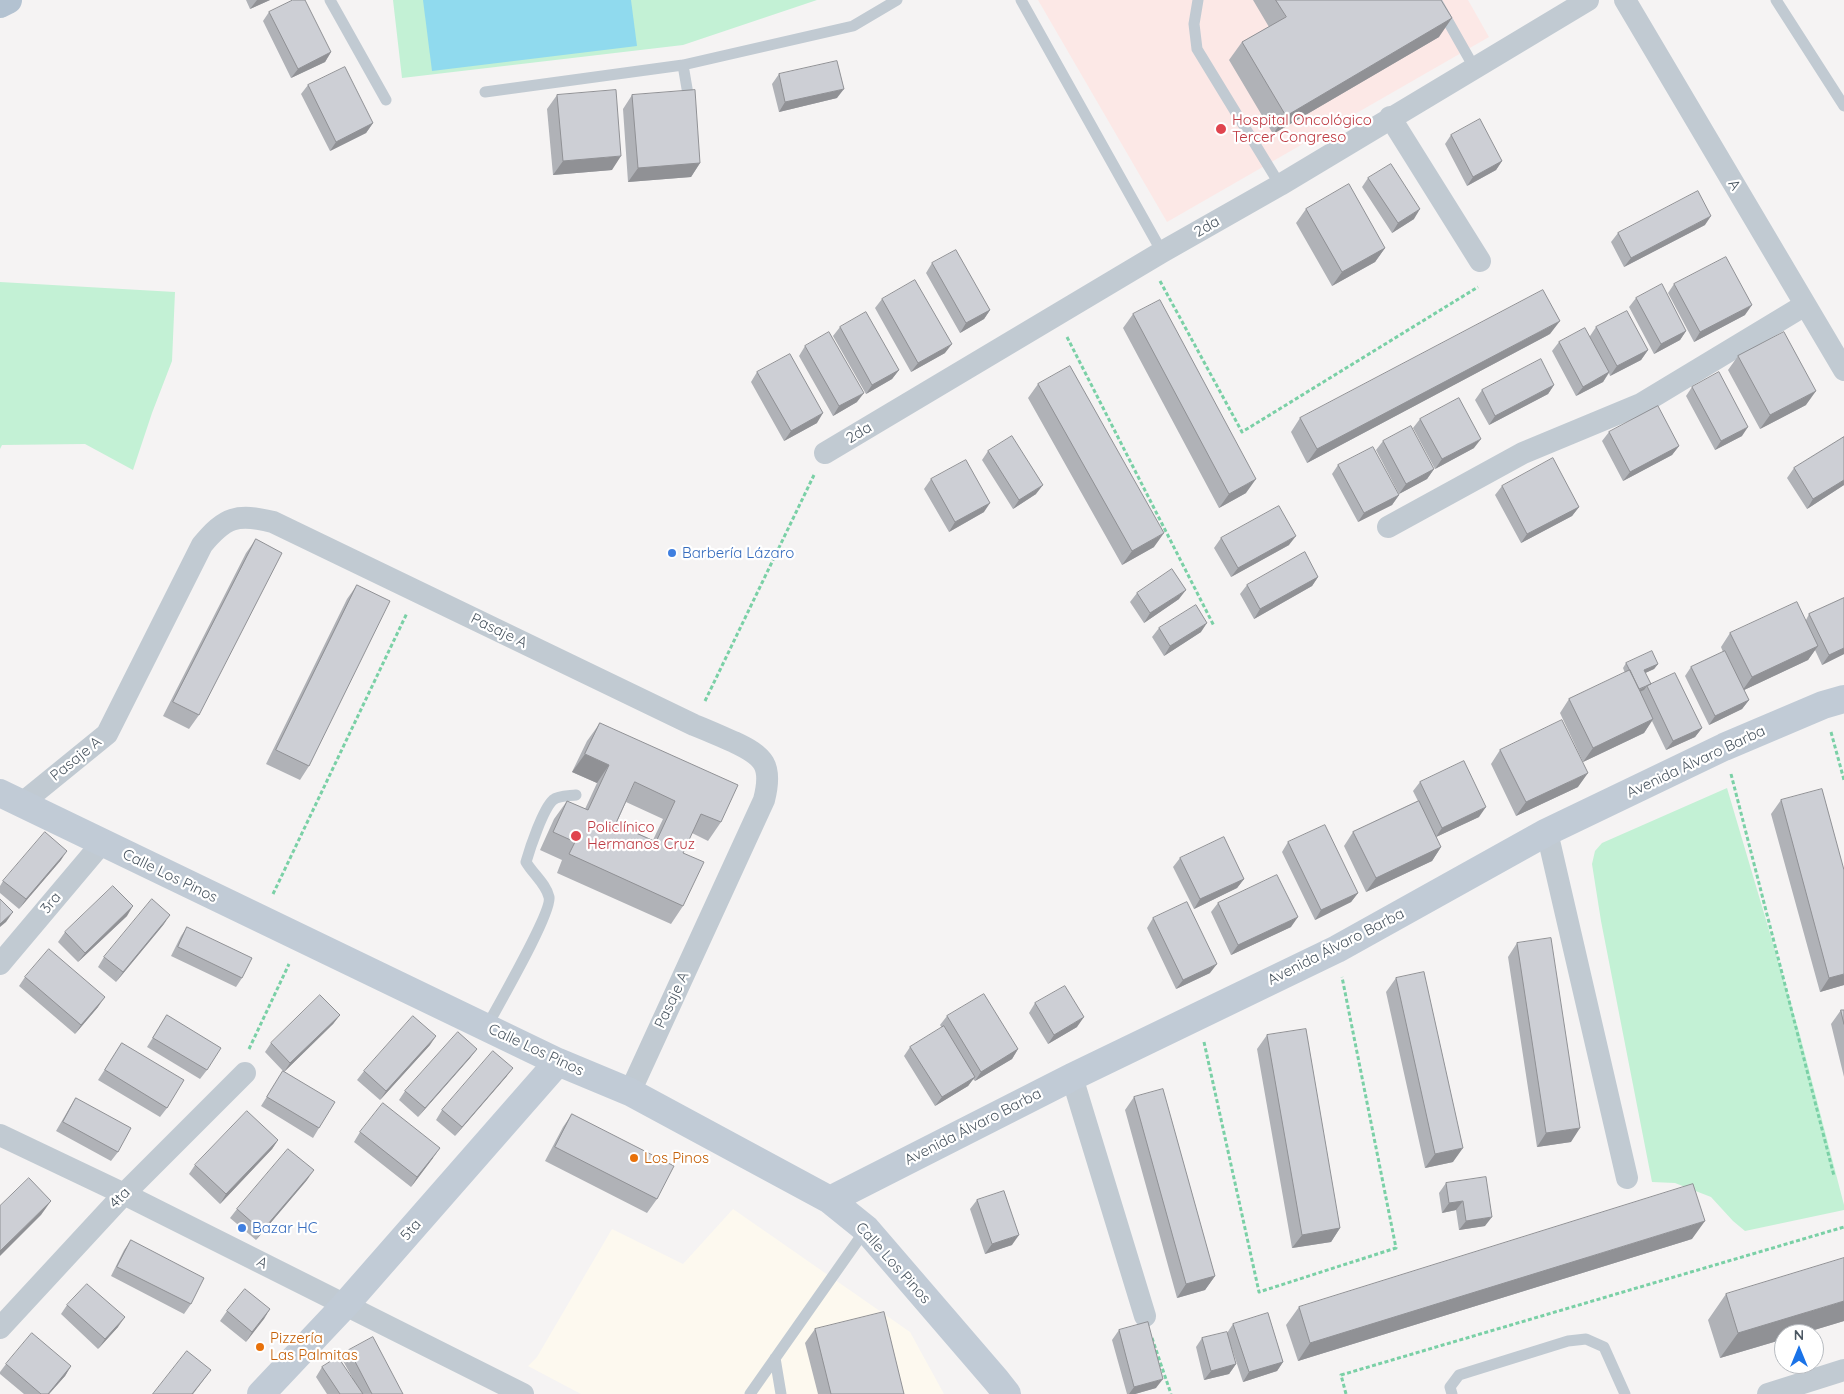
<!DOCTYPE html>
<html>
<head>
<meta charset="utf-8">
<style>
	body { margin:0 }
	#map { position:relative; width:1844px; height:1394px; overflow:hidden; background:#f5f3f3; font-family:Quicksand,sans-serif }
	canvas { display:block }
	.north { position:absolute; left:1774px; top:1324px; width:50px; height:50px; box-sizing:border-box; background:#fff; border:1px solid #b7bbc0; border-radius:50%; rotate:0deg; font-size:14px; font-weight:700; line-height:20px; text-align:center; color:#4a5661 }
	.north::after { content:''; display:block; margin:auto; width:18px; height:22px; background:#1a73e8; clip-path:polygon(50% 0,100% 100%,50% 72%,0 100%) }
</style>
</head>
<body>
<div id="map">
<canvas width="1844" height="1394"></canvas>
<div class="north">N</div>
</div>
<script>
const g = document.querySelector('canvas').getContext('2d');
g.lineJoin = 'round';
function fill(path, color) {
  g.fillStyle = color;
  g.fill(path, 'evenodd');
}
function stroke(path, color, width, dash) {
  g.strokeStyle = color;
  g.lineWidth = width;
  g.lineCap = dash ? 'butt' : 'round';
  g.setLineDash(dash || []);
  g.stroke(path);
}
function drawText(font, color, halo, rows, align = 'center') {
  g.font = font + ' Quicksand,sans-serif';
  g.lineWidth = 4.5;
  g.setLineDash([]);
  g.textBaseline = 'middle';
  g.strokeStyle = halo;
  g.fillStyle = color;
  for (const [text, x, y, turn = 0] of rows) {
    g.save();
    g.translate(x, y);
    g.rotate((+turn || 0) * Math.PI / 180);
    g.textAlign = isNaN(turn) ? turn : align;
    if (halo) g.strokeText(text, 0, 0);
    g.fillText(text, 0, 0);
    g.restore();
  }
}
fill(new Path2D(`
	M733 1209 910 1332 944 1394H581L528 1366 537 1357 612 1229 683 1264Z`), '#fdf9ef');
fill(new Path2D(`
	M1038 0H1468L1489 37 1167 222Z`), '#fce8e6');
fill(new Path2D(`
	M393 0H817L683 45 402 78Z
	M0 282 175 292 172 361 152 413 133 470 85 444 2 445 0 449Z
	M1727 788 1800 1035 1844 1205V1210L1745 1231 1733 1221 1711 1197 1675 1183 1652 1182 1601 921 1592 864 1595 851 1602 843Z`), '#c3f1d5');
fill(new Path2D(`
	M423 0H631L637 46 432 71Z`), '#90daee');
stroke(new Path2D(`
	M1160 281 1242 432 1478 287
	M1067 337 1214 626
	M705 701 814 475
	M1831 732 1844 780
	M1731 774 1834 1176
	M273 894 407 613
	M1204 1042 1259 1292 1396 1248 1342 977
	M249 1049 289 964
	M1152 1338 1171 1394
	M1346 1394 1341 1375 1844 1227`), '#7ad0a6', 3, [4, 2.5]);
stroke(new Path2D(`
	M330 0 386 100
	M1021 0 1162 252
	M1198 0 1194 24 1197 49 1280 185
	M1436 0 1475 69
	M1776 0 1844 106
	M683 65 690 106
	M485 92 683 65 853 26 897 0
	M486 1028C496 1009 553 911 549 897 546 884 533 874 526 862 530 848 543 809 553 800 559 795 569 796 576 795
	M775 1358 781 1394
	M750 1394 866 1229
	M1452 1394 1450 1387 1459 1375 1568 1341 1586 1339 1604 1347 1625 1394`), '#c1cad2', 11);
stroke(new Path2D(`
	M1625 0 1844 370
	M1390 117 1480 261
	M825 453 1162 252 1280 185 1588 0
	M1388 527 1523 453 1641 404 1805 305
	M21 804 107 734 202 545C225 517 237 513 273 522L694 725C707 730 720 736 734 742 764 756 773 765 764 800L630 1092
	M1547 832 1627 1178
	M0 964 102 843
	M1072 1077 1145 1316
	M0 1135 124 1194 523 1394
	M0 1328 124 1194 245 1073
	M1768 1394 1844 1370`), '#c1cad2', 22);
stroke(new Path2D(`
	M0 793 558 1062 630 1092 830 1200 866 1229 996 1380 1007 1394
	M830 1200 1072 1077 1337 949 1547 832 1724 747 1823 705 1844 699
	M261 1394 345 1305 558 1062`), '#c1cbd6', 28);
stroke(new Path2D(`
	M0 4 8 0`), '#b3c2d1', 28);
fill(new Path2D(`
	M246 0H270L250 9Z
	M1253 0H1441L1439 37 1273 134 1229 60 1242 42 1269 27Z
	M269 12 331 52 325 62 291 78 263 21Z
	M779 74 837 98 779 112 772 84Z
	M308 85 373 123 366 133 330 151 301 94Z
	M557 95 612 170 553 175 547 109Z
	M632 95 700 163 691 177 628 182 623 109Z
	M1451 135 1502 161 1496 170 1467 186 1445 144Z
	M1368 178 1414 219 1392 233 1362 187Z
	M1306 209 1385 248 1375 262 1332 286 1296 223Z
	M1705 225 1624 267 1611 242 1618 233Z
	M932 263 990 310 984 319 960 333 926 273Z
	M1674 284 1745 315 1694 342 1668 293Z
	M1636 298 1686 331 1680 340 1654 354 1629 307Z
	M882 299 945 353 911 372 875 308Z
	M1133 314 1246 493 1219 508 1123 328Z
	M840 327 899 370 892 379 866 394 833 336Z
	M1596 327 1648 350 1641 360 1610 376 1609 373 1603 382 1576 396 1552 351 1559 342 1590 336Z
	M1550 334 1307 463 1291 432 1300 418Z
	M805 346 857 402 833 416 799 356Z
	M1738 356 1806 405 1760 429 1728 370Z
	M757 372 817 423 784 441 751 382Z
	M1038 384 1154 547 1122 565 1028 398Z
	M1554 385 1548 394 1489 425 1475 400 1482 390Z
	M1692 387 1742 436 1715 450 1686 396Z
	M1420 419 1474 448 1435 469 1413 428Z
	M1609 432 1679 446 1672 455 1623 481 1602 441Z
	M1844 437V485L1807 509 1787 478 1794 468Z
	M1383 441 1434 469 1427 479 1399 494 1376 450Z
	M988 451 1036 494 1013 509 982 460Z
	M1338 465 1399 495 1392 505 1358 522 1332 474Z
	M931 479 984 512 949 532 924 489Z
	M1502 486 1579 507 1572 516 1521 543 1495 495Z
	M1221 538 1289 545 1231 577 1214 548Z
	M256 539 199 715 189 729 163 716 246 553Z
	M1318 577 1312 586 1254 619 1240 594 1247 585Z
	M357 585 309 766 300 780 266 764 347 599Z
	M1137 593 1179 599 1144 623 1130 602Z
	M1844 598V654L1822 665 1815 650 1808 660 1744 690 1749 700 1742 709 1709 725 1685 676 1691 667 1723 652 1721 647 1730 633 1806 620 1809 614Z
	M1159 628 1201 632 1164 656 1152 637Z
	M1626 663 1658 664 1654 669 1645 673 1651 684 1702 728 1695 737 1666 750 1652 721 1644 733 1583 762 1560 713 1569 699 1625 673 1623 668Z
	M600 723 721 822 708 841 692 833 683 853V906L671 924 557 873 562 860 540 850 554 819 567 801 585 809 597 783 572 772 587 741ZM626 802 663 819 653 840 616 824Z
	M1500 750 1578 787 1516 816 1491 764Z
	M1420 782 1479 817 1436 837 1441 847 1432 861 1366 892 1344 846 1353 832 1418 801 1413 791Z
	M1781 800 1844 985 1820 992 1771 814Z
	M1288 842 1358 893 1351 902 1315 920 1282 852Z
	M1180 858 1244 879 1237 888 1194 909 1173 867Z
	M61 860 19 909 0 893V886L3 881Z
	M1218 903 1291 927 1231 955 1211 912Z
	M127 916 78 962 58 942 65 932Z
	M1153 918 1210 973 1176 989 1147 928Z
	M164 924 116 982 98 967 104 957Z
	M187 927 242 978 236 987 171 956 181 936Z
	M1517 943 1571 1142 1537 1147 1508 957Z
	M25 977 98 1007 75 1034 19 986Z
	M1396 978 1453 1162 1425 1168 1386 992Z
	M1035 1003 1077 1027 1048 1044 1029 1013Z
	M1841 1010H1844V1077L1831 1024Z
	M167 1015 207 1070 200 1079 147 1047Z
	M340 1015 333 1024 284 1072 319 1128 313 1138 261 1106 283 1071 265 1052 271 1043Z
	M947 1016 1018 1049 1012 1059 975 1081 973 1079 968 1086 935 1106 904 1056 910 1047 942 1028 940 1025Z
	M1267 1035 1340 1228 1331 1242 1292 1248 1257 1049Z
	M122 1043 167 1108 160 1117 98 1080Z
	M430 1045 380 1100 357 1080 364 1071Z
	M477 1049 470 1058 418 1117 399 1100 405 1091Z
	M513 1068 506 1077 455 1136 436 1120 442 1110Z
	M1134 1097 1215 1276 1205 1290 1177 1298 1125 1110Z
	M76 1098 118 1152 111 1161 56 1131 70 1107Z
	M572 1114 657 1199 647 1213 545 1161 563 1127Z
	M360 1132 433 1158 411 1187 354 1142Z
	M278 1140 272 1149 220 1204 189 1174 195 1165Z
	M307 1180 256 1240 230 1218 237 1209Z
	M1446 1183 1485 1226 1459 1230 1456 1210 1442 1213 1439 1193Z
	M977 1200 1012 1245 985 1254 970 1209Z
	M1692 1239 1298 1361 1286 1325 1299 1307Z
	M131 1240 191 1304 184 1314 111 1276 124 1250Z
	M1726 1294 1844 1321 1801 1334H1784V1339L1720 1358 1708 1320Z
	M67 1305 118 1327 98 1349 61 1314Z
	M270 1309 246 1342 220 1321 227 1311Z
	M1233 1324 1283 1362 1277 1371 1243 1382 1230 1343 1236 1364 1229 1374 1204 1380 1196 1347 1202 1338 1227 1333Z
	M815 1329 904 1394H818L805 1343Z
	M1119 1330 1156 1388 1135 1394H1127L1112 1340Z
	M349 1350 403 1394H327L316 1377 322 1367 353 1379 342 1359Z
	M6 1364 71 1366 65 1376 49 1394H24L0 1374V1372Z`), '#b0b2b7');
fill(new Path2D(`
	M257 0H270L250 9Z
	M1452 18 1439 37 1273 134 1286 116Z
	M331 52 325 62 291 78 298 69Z
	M844 89 837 98 779 112 785 102Z
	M373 123 366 133 330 151 336 142Z
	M621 156 612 170 553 175 563 161Z
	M1502 161 1496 170 1467 186 1473 177Z
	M700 163 691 177 628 182 638 168Z
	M1420 209 1414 219 1392 233 1398 223Z
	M1711 216 1705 225 1624 267 1631 258Z
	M1385 248 1375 262 1332 286 1342 272Z
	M1752 305 1745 315 1694 342 1700 332Z
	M990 310 984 319 960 333 966 323Z
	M1560 321 1550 334 1307 463 1317 449Z
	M1686 331 1680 340 1654 354 1661 344Z
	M952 344 945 353 911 372 918 363Z
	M1648 350 1641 360 1610 376 1617 366Z
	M899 370 892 379 866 394 872 385Z
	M1609 372 1603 382 1576 396 1583 387Z
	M1554 385 1548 394 1489 425 1495 416Z
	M1816 391 1806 405 1760 429 1770 415Z
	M864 393 857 402 833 416 839 406Z
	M823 413 817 423 784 441 791 431Z
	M1748 427 1742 436 1715 450 1721 441Z
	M1481 439 1474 448 1435 469 1442 459Z
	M1679 446 1672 455 1623 481 1630 472Z
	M1434 469 1427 479 1399 494 1406 484Z
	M1256 479 1246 493 1219 508 1229 494Z
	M1844 480V485L1807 509 1813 499Z
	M1043 485 1036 494 1013 509 1019 500Z
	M1399 495 1392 505 1358 522 1364 513Z
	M990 503 984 512 949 532 955 522Z
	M1579 507 1572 516 1521 543 1527 534Z
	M1164 533 1154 547 1122 565 1132 551Z
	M1296 536 1289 545 1231 577 1238 568Z
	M1318 577 1312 586 1254 619 1260 609Z
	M1186 590 1179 599 1144 623 1150 613Z
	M1207 623 1201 632 1164 656 1170 646Z
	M1818 646 1808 660 1742 691 1752 677Z
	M1844 648V654L1822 665 1829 655Z
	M1658 664 1654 669 1641 675 1644 670Z
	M1647 686 1644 690 1635 694 1639 690Z
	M1749 700 1742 709 1709 725 1715 716Z
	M1653 719 1644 733 1583 762 1593 748Z
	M1702 728 1695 737 1666 750 1673 741Z
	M585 754 609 765 597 783 572 772Z
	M1588 773 1578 787 1516 816 1526 802Z
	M1486 807 1479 817 1436 837 1442 828Z
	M1441 847 1432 861 1366 892 1376 878Z
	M67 851 61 860 19 909 26 899Z
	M1244 879 1237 888 1194 909 1200 899Z
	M1358 893 1351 902 1315 920 1321 910Z
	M133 906 127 916 78 962 85 953Z
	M13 912 6 922 0 927V924Z
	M170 915 164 924 116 982 123 972Z
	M1298 917 1291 927 1231 955 1238 945Z
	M1217 964 1210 973 1176 989 1183 980Z
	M1844 974V985L1820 992 1829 978Z
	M105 997 98 1007 75 1034 81 1025Z
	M340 1015 333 1024 284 1072 290 1063Z
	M1084 1017 1077 1027 1048 1044 1054 1035Z
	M436 1036 430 1045 380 1100 386 1091Z
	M477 1049 470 1058 418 1117 425 1108Z
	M1018 1049 1012 1059 975 1081 981 1072Z
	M513 1068 506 1077 455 1136 462 1127Z
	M975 1077 968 1086 935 1106 942 1097Z
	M1580 1128 1571 1142 1537 1147 1546 1133Z
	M278 1140 272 1149 220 1204 226 1194Z
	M440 1148 433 1158 411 1187 417 1177Z
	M1463 1148 1453 1162 1425 1168 1435 1154Z
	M314 1170 307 1180 256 1240 262 1231Z
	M51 1201 41 1215 0 1256V1251Z
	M1463 1201 1456 1210 1442 1213 1449 1203Z
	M1492 1217 1485 1226 1459 1230 1466 1221Z
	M1705 1221 1692 1239 1298 1361 1310 1343Z
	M1340 1228 1331 1242 1292 1248 1302 1235Z
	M1019 1235 1012 1245 985 1254 992 1244Z
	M1215 1276 1205 1290 1177 1298 1186 1284Z
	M1844 1301V1321L1801 1334H1784V1339L1720 1358 1738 1333Z
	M270 1309 264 1319 246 1342 252 1332Z
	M125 1317 118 1327 98 1349 105 1339Z
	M1283 1362 1277 1371 1243 1382 1249 1372Z
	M1236 1364 1229 1374 1204 1380 1211 1371Z
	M71 1366 65 1376 49 1394H48Z
	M211 1370 193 1394H192Z
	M1163 1379 1156 1388 1135 1394H1129L1134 1387Z`), '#909195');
const building = new Path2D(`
	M293 0H305L331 52 298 69 269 12Z
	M1276 0H1441L1452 18 1286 116 1242 42 1286 17Z
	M837 61 844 89 785 102 779 74Z
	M345 67 373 123 336 142 308 85Z
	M616 90 621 156 563 161 557 95Z
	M695 90 700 163 638 168 632 95Z
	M1480 119 1502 161 1473 177 1451 135Z
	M1391 164 1420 209 1398 223 1368 178Z
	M1349 184 1385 248 1342 272 1306 209Z
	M1698 191 1711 216 1631 258 1618 233Z
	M956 250 990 310 966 323 932 263Z
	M1726 257 1752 305 1700 332 1674 284Z
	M915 280 952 344 918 363 882 299Z
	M1662 284 1686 331 1661 344 1636 298Z
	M1543 290 1560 321 1317 449 1300 418Z
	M1160 300 1256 479 1229 494 1133 314Z
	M1627 311 1648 350 1617 366 1596 327Z
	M866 312 899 370 872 385 840 327Z
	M1585 328 1609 372 1583 387 1559 342Z
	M829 332 864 393 839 406 805 346Z
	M1784 332 1816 391 1770 415 1738 356Z
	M790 354 823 413 791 431 757 372Z
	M1541 359 1554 385 1495 416 1482 390Z
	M1070 366 1164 533 1132 551 1038 384Z
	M1719 372 1748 427 1721 441 1692 387Z
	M1459 398 1481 439 1442 459 1420 419Z
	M1658 406 1679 446 1630 472 1609 432Z
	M1411 426 1434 469 1406 484 1383 441Z
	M1012 436 1043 485 1019 500 988 451Z
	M1844 437V480L1813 499 1794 468Z
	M1373 447 1399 495 1364 513 1338 465Z
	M1553 458 1579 507 1527 534 1502 486Z
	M966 460 990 503 955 522 931 479Z
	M1279 506 1296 536 1238 568 1221 538Z
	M256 539 282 553 199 715 173 702Z
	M1305 552 1318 577 1260 609 1247 585Z
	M1172 569 1186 590 1150 613 1137 593Z
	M357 585 390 601 309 766 276 750Z
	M1844 598V648L1829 655 1809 614Z
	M1797 602 1818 646 1752 677 1730 633Z
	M1196 605 1207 623 1170 646 1159 628Z
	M1652 651 1658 664 1644 670 1651 684 1639 689 1626 663Z
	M1725 651 1749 700 1715 716 1691 667Z
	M1630 670 1653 719 1593 748 1569 699Z
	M1675 673 1702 728 1673 741 1647 686Z
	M1562 720 1588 773 1526 802 1500 750Z
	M600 723 738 785 721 822 701 814 683 853 704 862 683 906 569 854 575 842 553 832 567 801 588 810 609 765 585 754ZM635 782 675 801 656 842 616 824Z
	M1464 761 1486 807 1442 828 1420 782Z
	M1822 789 1844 870V974L1829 978 1781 800Z
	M1419 801 1441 847 1376 878 1353 832Z
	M1325 825 1358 893 1321 910 1288 842Z
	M45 832 67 851 26 899 3 881Z
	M1224 837 1244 879 1200 899 1180 858Z
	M1277 875 1298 917 1238 945 1218 903Z
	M113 886 133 906 85 953 65 932Z
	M0 899 13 912 0 924Z
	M152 899 170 915 123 972 104 957Z
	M1187 902 1217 964 1183 980 1153 918Z
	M187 927 252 958 242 978 178 947Z
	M1551 938 1580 1128 1546 1133 1517 943Z
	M49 949 105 997 81 1025 25 977Z
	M1424 972 1463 1148 1435 1154 1396 978Z
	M1065 986 1084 1017 1054 1035 1035 1003Z
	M984 994 1018 1049 981 1072 947 1016Z
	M320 995 340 1015 290 1063 271 1043Z
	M1841 1010H1844V1024Z
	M167 1015 221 1048 207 1070 153 1038Z
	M413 1016 436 1036 386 1091 364 1071Z
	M944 1026 975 1077 942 1097 910 1047Z
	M1306 1029 1340 1228 1302 1235 1267 1035Z
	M458 1032 477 1049 425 1108 405 1091Z
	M122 1043 184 1080 167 1108 105 1070Z
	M493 1051 513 1068 462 1127 442 1110Z
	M283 1071 335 1102 319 1128 267 1097Z
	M1163 1089 1215 1276 1186 1284 1134 1097Z
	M76 1098 131 1128 118 1152 63 1122Z
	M383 1103 440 1148 417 1177 360 1132Z
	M247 1111 278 1140 226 1194 195 1165Z
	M572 1114 674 1166 657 1199 555 1147Z
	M288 1149 314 1170 262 1231 237 1209Z
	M1486 1177 1492 1217 1466 1221 1463 1201 1449 1203 1446 1183Z
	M29 1178 51 1201 0 1251V1206Z
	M1693 1184 1705 1221 1310 1343 1299 1307Z
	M1004 1191 1019 1235 992 1244 977 1200Z
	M131 1240 204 1278 191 1304 117 1267Z
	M1844 1258V1301L1738 1333 1726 1294Z
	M87 1284 125 1317 105 1339 67 1305Z
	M245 1289 270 1309 252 1332 227 1311Z
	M884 1312 904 1394H831L815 1329Z
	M1268 1313 1283 1362 1249 1372 1233 1324Z
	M1148 1322 1163 1379 1134 1387 1119 1330Z
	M1227 1332 1236 1364 1211 1371 1202 1338Z
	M32 1333 71 1366 48 1394H41L6 1364Z
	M373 1337 403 1394H372L349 1350Z
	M187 1351 211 1370 192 1394H153Z
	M338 1357 363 1394H340L322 1367Z`);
fill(building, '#cdcfd5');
stroke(building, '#909195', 1);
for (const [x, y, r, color] of [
	[1221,129,6,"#e0444e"],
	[672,553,5,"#3f7fe0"],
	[576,836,6,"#e0444e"],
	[634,1158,5,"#e8710a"],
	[242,1228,5,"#3f7fe0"],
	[260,1347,5,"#e8710a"]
]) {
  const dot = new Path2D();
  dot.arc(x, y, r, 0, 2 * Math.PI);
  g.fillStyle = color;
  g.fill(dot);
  stroke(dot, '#fff', 2);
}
drawText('15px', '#be3a42', '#fff', [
	["Hospital Oncológico",1232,120],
	["Tercer Congreso",1232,137],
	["Policlínico",587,827],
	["Hermanos Cruz",587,844]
], 'left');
drawText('15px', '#4a5661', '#fff', [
	["A",1734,185,59],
	["2da",1207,227,-30],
	["2da",859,433,-31],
	["Pasaje A",499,631,26],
	["Pasaje A",76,759,-39],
	["Avenida Álvaro Barba",1696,762,-25],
	["Calle Los Pinos",170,876,26],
	["3ra",51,903,-50],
	["Avenida Álvaro Barba",1336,947,-27],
	["Pasaje A",672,1000,-65],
	["Calle Los Pinos",536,1050,25],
	["Avenida Álvaro Barba",973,1127,-27],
	["4ta",120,1198,-46],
	["5ta",411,1230,-49],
	["A",262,1263,27],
	["Calle Los Pinos",893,1263,48]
]);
drawText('15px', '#366cbe', '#fff', [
	["Barbería Lázaro",682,553],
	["Bazar HC",252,1228]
], 'left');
drawText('15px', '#c56008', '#fff', [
	["Los Pinos",644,1158],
	["Pizzería",270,1338],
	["Las Palmitas",270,1355]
], 'left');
</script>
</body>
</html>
